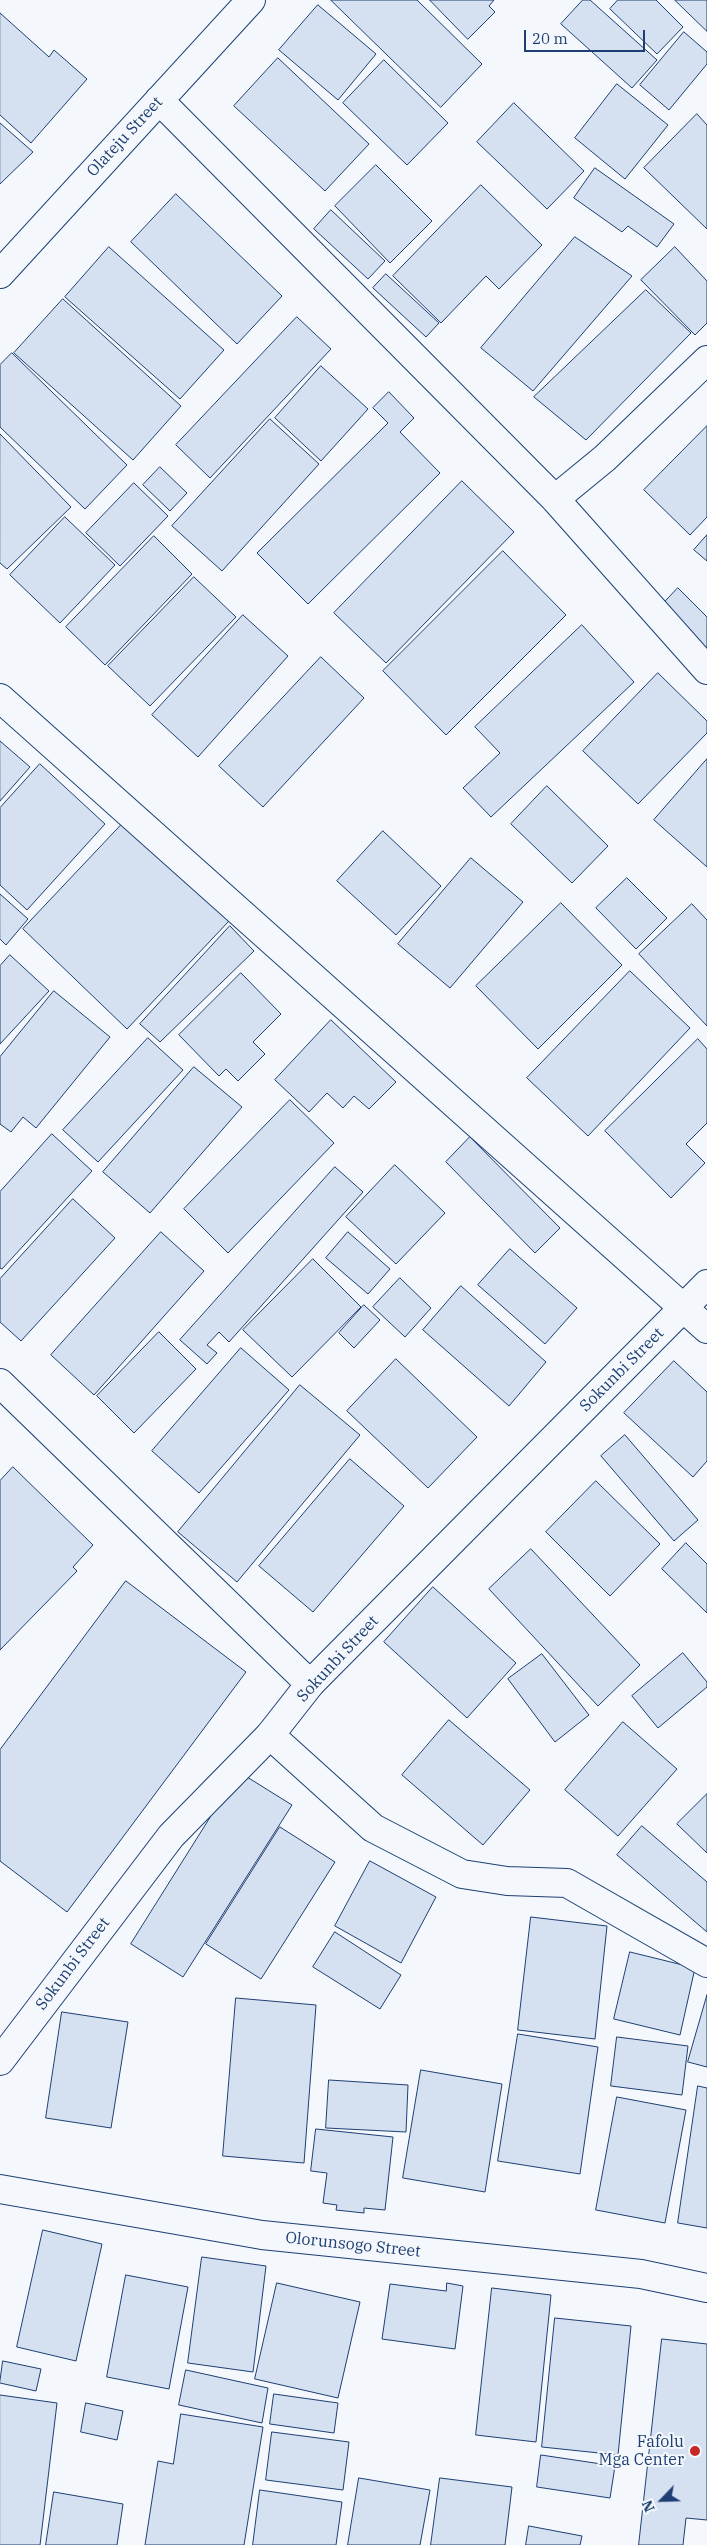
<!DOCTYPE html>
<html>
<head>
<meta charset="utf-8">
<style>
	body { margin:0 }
	#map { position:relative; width:707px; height:2545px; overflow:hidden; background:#f4f7fb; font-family:"IBM Plex Serif",serif }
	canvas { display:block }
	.north { position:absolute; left:637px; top:2475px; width:50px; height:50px; -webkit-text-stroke:4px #f4f7fb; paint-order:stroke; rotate:246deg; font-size:14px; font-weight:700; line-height:20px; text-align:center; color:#1d3f73 }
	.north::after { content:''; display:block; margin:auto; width:18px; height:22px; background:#1d3f73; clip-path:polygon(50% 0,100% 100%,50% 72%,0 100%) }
	.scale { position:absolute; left:524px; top:30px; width:121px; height:22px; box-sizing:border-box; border:2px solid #1d3f73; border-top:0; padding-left:6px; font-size:15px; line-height:18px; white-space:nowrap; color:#1d3f73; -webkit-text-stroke:4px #f4f7fb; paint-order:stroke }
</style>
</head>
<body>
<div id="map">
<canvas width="707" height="2545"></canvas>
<div class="north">N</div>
<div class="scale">20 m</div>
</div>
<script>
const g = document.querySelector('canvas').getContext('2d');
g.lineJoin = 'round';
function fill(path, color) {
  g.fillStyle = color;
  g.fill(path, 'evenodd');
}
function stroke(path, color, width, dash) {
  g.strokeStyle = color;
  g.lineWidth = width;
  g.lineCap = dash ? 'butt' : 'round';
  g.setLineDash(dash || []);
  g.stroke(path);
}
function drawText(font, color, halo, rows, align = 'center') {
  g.font = font + ' "IBM Plex Serif",serif';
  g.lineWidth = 4;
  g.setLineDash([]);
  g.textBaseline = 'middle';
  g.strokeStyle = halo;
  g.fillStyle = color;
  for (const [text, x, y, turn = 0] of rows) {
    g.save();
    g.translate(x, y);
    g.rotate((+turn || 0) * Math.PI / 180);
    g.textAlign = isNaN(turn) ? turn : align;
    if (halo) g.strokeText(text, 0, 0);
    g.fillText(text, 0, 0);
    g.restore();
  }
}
const building = new Path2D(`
	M331 0H417L482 64 441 107Z
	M430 0H494L489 6 495 12 468 39Z
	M583 0H590L657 60 632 88 561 24Z
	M618 0H656L683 27 657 54 610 9Z
	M675 0H707V31Z
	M318 5 376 54 338 100 279 50Z
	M0 13 49 57 54 50 87 79 31 143 0 115Z
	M684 32 707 52V64L669 110 640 85Z
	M278 58 369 144 325 191 234 106Z
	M384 60 448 123 407 165 343 103Z
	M617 84 668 125 625 179 575 138Z
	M514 103 584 171 547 209 477 142Z
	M697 114 707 125V229L644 168Z
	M0 123 33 152 0 184Z
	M376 165 432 221 390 263 335 206Z
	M595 168 674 224 657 247 628 226 622 232 574 198Z
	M481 185 542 245 499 289 486 276 441 323 393 276Z
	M176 194 282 296 237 344 131 242Z
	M331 210 385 261 368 279 314 229Z
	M575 237 632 276 533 391 481 348Z
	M109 247 224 350 180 399 65 297Z
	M675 247 707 281V323L695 335 641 280Z
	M386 274 439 323 426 337 373 288Z
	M646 290 691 333 586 440 534 397Z
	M63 299 181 406 133 460 14 353Z
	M297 317 331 349 210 478 176 445Z
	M12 353 127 465 85 509 0 427V365Z
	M321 366 368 409 321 461 275 418Z
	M389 392 414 418 400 432 440 473 308 604 257 553 388 423 373 408Z
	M270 419 319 464 222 571 172 526Z
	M707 426V517L690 535 644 490Z
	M0 434 71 507 7 569 0 563Z
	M160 467 187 493 170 511 143 485Z
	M462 481 514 532 386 663 334 613Z
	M134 483 168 516 120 566 86 533Z
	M65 517 115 565 60 623 10 575Z
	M707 535V561L694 550Z
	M154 536 192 574 105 665 66 627Z
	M503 551 566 615 446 735 383 671Z
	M194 577 236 617 150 706 108 666Z
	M678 588 707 617V653L661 606Z
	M243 615 288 656 198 757 152 715Z
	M582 625 634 682 491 817 463 788 500 753 475 727Z
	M321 657 364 698 263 807 219 766Z
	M658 673 707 721V733L638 804 583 751Z
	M0 741 30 767 0 801Z
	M707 759V867L654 820Z
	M40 764 105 824 27 910 0 885V808Z
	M547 786 608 846 572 883 511 824Z
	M125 821 229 921 127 1029 23 929Z
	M383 831 441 886 396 935 337 881Z
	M471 858 523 902 450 988 398 944Z
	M627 878 667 918 636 949 596 908Z
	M0 894 28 919 6 945 0 939Z
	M561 903 622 965 538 1049 476 986Z
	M692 904 707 920V1026L639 954Z
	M230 926 254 951 160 1042 140 1024Z
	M10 955 49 991 0 1044V966Z
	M630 971 690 1028 588 1136 527 1078Z
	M241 973 281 1014 253 1042 265 1054 238 1081 226 1069 219 1076 179 1035Z
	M54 991 110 1037 36 1128 23 1117 11 1132 0 1124V1057Z
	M331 1020 396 1082 369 1109 354 1096 343 1108 327 1093 309 1112 275 1080Z
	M148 1038 183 1070 98 1162 63 1130Z
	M698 1039 707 1049V1123L686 1144 705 1163 671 1198 605 1131Z
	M194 1067 242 1107 150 1213 103 1172Z
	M290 1100 334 1143 228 1253 184 1209Z
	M52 1134 92 1171 2 1269 0 1268V1192Z
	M470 1137 560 1228 535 1253 446 1162Z
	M395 1165 445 1213 396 1264 346 1217Z
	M335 1167 363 1192 229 1342 219 1332 207 1345 217 1353 207 1364 180 1340Z
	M73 1199 115 1238 21 1341 0 1322V1279Z
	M161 1232 204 1271 94 1395 51 1355Z
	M348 1232 390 1269 368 1294 326 1258Z
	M510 1249 577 1308 545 1344 478 1285Z
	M313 1259 361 1307 292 1377 243 1330Z
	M400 1278 431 1308 405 1337 373 1307Z
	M461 1286 546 1362 509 1406 423 1330Z
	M364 1305 380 1320 354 1348 339 1333Z
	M159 1332 196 1369 134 1433 97 1396Z
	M241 1348 289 1390 199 1493 152 1451Z
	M396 1359 477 1437 428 1488 347 1411Z
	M674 1361 707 1392V1461L693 1477 624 1413Z
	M300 1385 360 1435 237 1582 178 1532Z
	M625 1435 698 1520 674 1541 601 1456Z
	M350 1459 404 1506 313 1612 259 1566Z
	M13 1467 93 1545 73 1567 77 1571 0 1650V1481Z
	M596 1481 660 1544 610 1596 546 1532Z
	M686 1543 707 1564V1613L662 1569Z
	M531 1549 640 1665 598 1706 489 1589Z
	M126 1581 246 1672 67 1912 0 1861V1750Z
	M433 1587 516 1663 467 1718 384 1642Z
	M683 1653 707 1682V1687L658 1728 632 1696Z
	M542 1654 589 1715 555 1742 508 1679Z
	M449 1720 530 1790 483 1845 402 1775Z
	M623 1722 677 1769 618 1836 565 1790Z
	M239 1772 292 1805 183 1977 131 1944Z
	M707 1794V1853L677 1824Z
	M642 1826 707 1882V1932L617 1855Z
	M280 1827 335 1862 261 1979 206 1944Z
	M370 1861 436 1897 401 1963 335 1926Z
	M531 1917 607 1926 595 2039 518 2030Z
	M335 1932 401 1975 380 2009 313 1967Z
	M630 1952 695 1968 680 2035 614 2019Z
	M707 1995V2067L688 2062Z
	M236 1998 316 2005 304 2163 223 2156Z
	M62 2012 128 2022 111 2128 46 2118Z
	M518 2034 598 2047 580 2174 498 2161Z
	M617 2037 688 2046 682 2095 611 2086Z
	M421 2070 502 2084 485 2192 403 2178Z
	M329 2080 408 2085 406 2132 326 2128Z
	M698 2086 707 2088V2228L678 2223Z
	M617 2097 686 2110 665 2223 596 2210Z
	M316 2129 393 2137 385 2210 364 2208V2213L336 2210 337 2205 323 2203 327 2173 311 2171Z
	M43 2230 102 2244 76 2361 17 2347Z
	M202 2257 266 2266 253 2372 188 2363Z
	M126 2275 188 2287 169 2389 107 2377Z
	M277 2283 360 2302 338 2398 255 2379Z
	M447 2283 463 2286 455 2349 382 2339 390 2284 446 2291Z
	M492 2288 551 2295 536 2442 476 2435Z
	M555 2318 631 2326 618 2455 542 2447Z
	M662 2339 707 2344V2520L686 2518 683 2545H639Z
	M3 2361 41 2369 36 2391 0 2383Z
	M186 2370 268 2388 262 2423 179 2405Z
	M274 2394 338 2403 334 2433 270 2424Z
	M0 2395 57 2403 40 2545H0Z
	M86 2403 123 2411 117 2440 81 2432Z
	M181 2414 263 2427 244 2545H145L158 2461 173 2464Z
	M272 2432 349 2442 343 2490 266 2480Z
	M541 2455 615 2466 610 2498 537 2487Z
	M359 2478 430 2490 420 2545H348Z
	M440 2478 512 2487 505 2545H431Z
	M260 2490 342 2502 336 2545H253Z
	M54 2492 123 2504 117 2545H46Z
	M529 2526 582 2536 580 2545H526Z`);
fill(building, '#d5e0f0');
stroke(building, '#1d3f73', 1);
const minor = new Path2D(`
	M159 100 555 499 707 670
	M0 274 251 0
	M555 499 605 458 707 360
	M0 698 707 1329
	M0 1383 310 1684
	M270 1735 373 1828 462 1874 507 1881 567 1883 707 1963
	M0 2189 262 2235 641 2274 707 2288`);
const tertiary = new Path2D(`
	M0 2061 171 1836 270 1735 310 1684 707 1284`);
stroke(minor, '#1d3f73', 30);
stroke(tertiary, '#1d3f73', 30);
stroke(minor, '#f4f7fb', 28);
stroke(tertiary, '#f4f7fb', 28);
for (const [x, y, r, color] of [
	[695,2451,6,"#c62828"]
]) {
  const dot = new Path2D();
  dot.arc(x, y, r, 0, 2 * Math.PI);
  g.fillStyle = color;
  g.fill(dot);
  stroke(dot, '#f4f7fb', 2);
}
drawText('16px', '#1d3f73', '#f4f7fb', [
	["Olateju Street",125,137,-47],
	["Sokunbi Street",622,1370,-45],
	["Sokunbi Street",338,1659,-47],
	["Sokunbi Street",73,1964,-53],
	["Olorunsogo Street",353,2245,6]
]);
drawText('16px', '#1d3f73', '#f4f7fb', [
	["Fafolu",684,2442],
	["Mga Center",684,2460]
], 'right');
</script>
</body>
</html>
